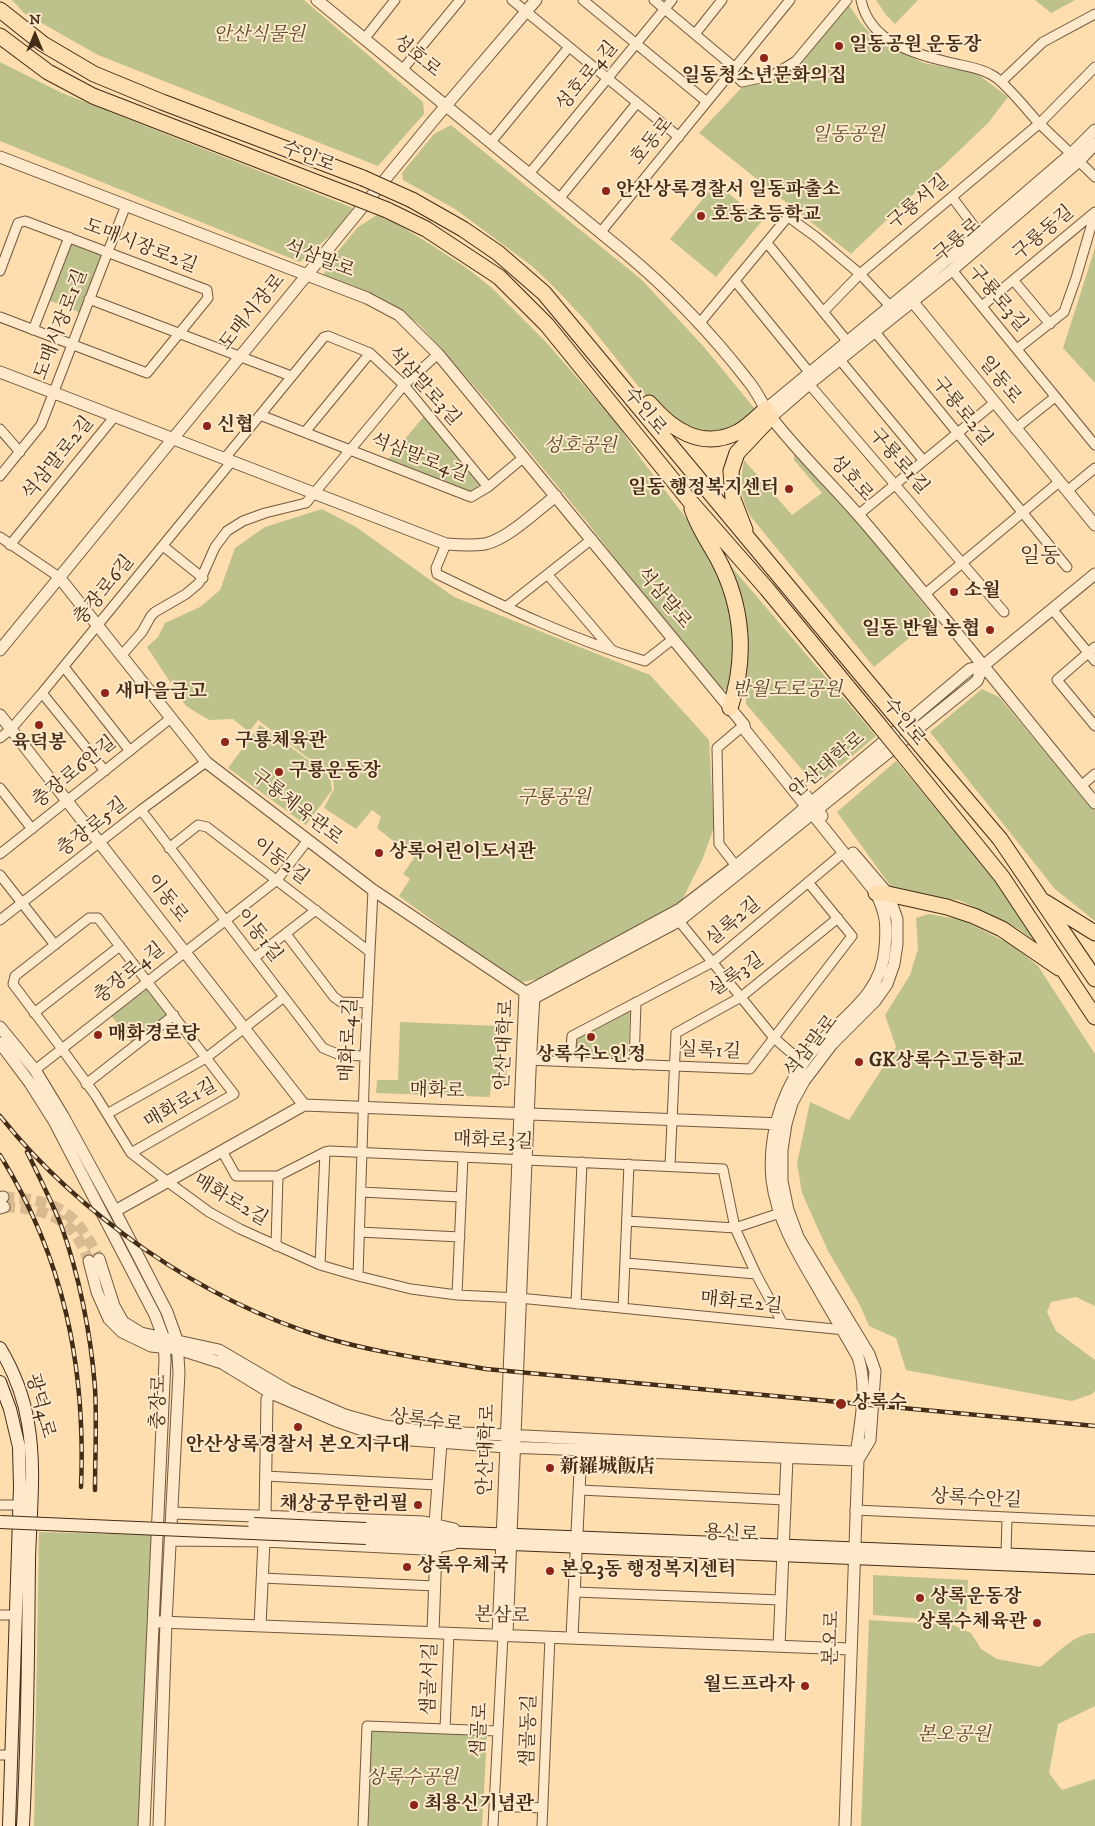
<!DOCTYPE html>
<html>
<head>
<meta charset="utf-8">
<style>
	body { margin:0 }
	#map { position:relative; width:1095px; height:1826px; overflow:hidden; background:#feddaf; font-family:"IM FELL DW Pica",serif }
	canvas { display:block }
	.north { position:absolute; left:10px; top:10px; width:50px; height:50px; -webkit-text-stroke:4px #fee9cb; paint-order:stroke; rotate:0deg; font-size:14px; font-weight:700; line-height:20px; text-align:center; color:#432d18 }
	.north::after { content:''; display:block; margin:auto; width:18px; height:22px; background:#432d18; clip-path:polygon(50% 0,100% 100%,50% 72%,0 100%) }
</style>
</head>
<body>
<div id="map">
<canvas width="1095" height="1826"></canvas>
<div class="north">N</div>
</div>
<script>
const g = document.querySelector('canvas').getContext('2d');
g.lineJoin = 'round';
function fill(path, color) {
  g.fillStyle = color;
  g.fill(path, 'evenodd');
}
function stroke(path, color, width, dash) {
  g.strokeStyle = color;
  g.lineWidth = width;
  g.lineCap = dash ? 'butt' : 'round';
  g.setLineDash(dash || []);
  g.stroke(path);
}
function drawText(font, color, halo, rows, align = 'center') {
  g.font = font + ' "IM FELL DW Pica","Noto Serif KR",serif';
  g.lineWidth = 4;
  g.setLineDash([]);
  g.textBaseline = 'middle';
  g.strokeStyle = halo;
  g.fillStyle = color;
  for (const [text, x, y, turn = 0] of rows) {
    g.save();
    g.translate(x, y);
    g.rotate((+turn || 0) * Math.PI / 180);
    g.textAlign = isNaN(turn) ? turn : align;
    if (halo) g.strokeText(text, 0, 0);
    g.fillText(text, 0, 0);
    g.restore();
  }
}
fill(new Path2D(`
	M12 0H304L423 102 424 114 378 166 98 55 24 13Z
	M876 0H918L895 24 886 15Z
	M1035 0H1075L1051 13Z
	M847 2 861 23 878 42 924 63 976 73 1008 97 988 123 851 254 699 133 746 83 799 63Z
	M0 62 62 93 353 208 335 231 300 262 0 141Z
	M451 125 642 280 704 347 755 409 757 416 711 436 662 416 587 322 554 287 532 266 455 209 403 180 402 173 434 134Z
	M716 183 762 221 716 277 670 239Z
	M377 215 402 227 433 246 468 269 492 288 545 341 615 421 641 459 696 531 728 592 735 612 733 689 723 690 649 602 583 517 489 403 420 325 390 303 354 287 321 278 339 250 358 227Z
	M73 243 99 253 101 258 81 313 48 300 68 245Z
	M1095 248V383L1063 348Z
	M425 415 479 484 477 490 472 492 388 459Z
	M800 450 930 612V621L874 667 751 517C739 494 740 485 744 460L792 515 822 493 794 460V455Z
	M322 509 356 527 454 597 650 675 709 740 714 827 703 858 679 906 537 979 522 982 501 971 399 896 410 879 403 874 414 858 377 828 381 817 372 810 356 829 324 808 334 789 333 777 258 720 249 732 233 719 209 720 186 706 147 647 158 637 165 623 200 607 220 590 235 548 265 527Z
	M729 564 876 736 823 780 810 779 746 704 745 626Z
	M982 689 999 697 1095 811V921L1055 889 930 732Z
	M260 725 330 776 332 790 306 825 228 768Z
	M896 761 989 873 1033 934 1034 940 1017 928 959 900 933 898 892 888 837 812Z
	M929 914 962 920 1012 945 1038 966 1095 1054V1306L1076 1297 1051 1302 1047 1312 1056 1331 1095 1360V1391L1092 1394 1072 1401 906 1370 896 1338 869 1326 860 1305 828 1251 802 1193 797 1163 810 1102 849 1120 896 1047 885 1015 910 975 918 949 916 918Z
	M146 990H149L168 1015 133 1045 111 1015Z
	M627 1011 630 1013 628 1055 624 1059 578 1057 574 1053V1039Z
	M400 1022 499 1026 498 1046 507 1066 506 1082H491L490 1097 376 1093 377 1080H398Z
	M39 1532 153 1535 140 1826H34Z
	M873 1575 968 1580 966 1622 873 1615Z
	M869 1620 953 1625 971 1633 981 1649 997 1659 1040 1667C1056 1655 1074 1633 1095 1633V1706L1058 1724 1049 1773 1062 1790 1095 1779V1826H861Z
	M366 1729 487 1736 482 1826H360Z`), '#bdc28d');
stroke(new Path2D(`
	M3 1197C56 1199 76 1211 99 1259
	M4 1207C32 1207 63 1213 79 1240 83 1247 86 1254 89 1261`), '#d9ba91', 11, [11, 5.5]);
const minor = new Path2D(`
	M512 0 679 137
	M583 0 707 102
	M654 0 735 68
	M861 0C870 42 912 53 948 62 963 66 979 67 992 75 1004 81 1027 110 1037 121 1056 140 1076 158 1095 177
	M695 34 722 0
	M365 38 395 0
	M403 69 460 0
	M732 72 742 82 773 75 796 61 847 0
	M1001 82 1043 42 1095 14
	M491 142 569 47
	M529 174 672 0
	M952 197 979 233
	M559 199 637 103
	M600 233 790 0
	M767 243 847 341
	M952 270 1095 445
	M0 271 18 223 25 221 207 290 208 298 147 373 0 317
	M735 281 809 372
	M1014 281 1050 324
	M89 299 291 376
	M982 306 1095 212
	M823 312 860 274 1040 123 1095 67
	M699 324 786 219 790 218 816 237 860 274 890 306
	M33 330 69 237
	M875 332 1067 567
	M1017 349 1064 312 1076 278 1095 213
	M840 360 923 460
	M809 384 1004 612
	M260 415 471 497 488 487 524 457
	M0 429 20 452
	M1015 429 1055 397
	M305 432 370 353
	M225 458 324 337 328 336 370 353 404 385 488 487
	M0 476 41 425 126 205
	M1067 491 1095 468
	M858 515 994 403
	M0 537 59 577
	M446 544 436 568 437 574C505 607 573 640 645 661L673 639
	M10 545 115 416
	M163 546 203 578
	M548 575 611 649
	M925 594 1059 482
	M506 607 592 539
	M1052 609 1095 661
	M1095 647 1057 680 1095 726
	M121 656 142 632 151 616 155 612 186 594 199 583 215 547 227 531 243 521 265 513 306 503 404 385 438 354
	M64 667 130 751
	M42 693 105 771
	M0 738 11 729 42 693 232 461
	M1081 786 1095 774
	M0 788 32 829
	M141 810 323 1048 340 1055 365 1056
	M169 848 198 825 207 827 370 952
	M0 854 171 718
	M736 866 719 844 717 748 744 725
	M0 875 55 945
	M0 920 141 810 206 762
	M679 921 774 1038 803 1063
	M286 934 334 997 341 1002 368 1003
	M254 958 316 910
	M34 1013 120 946
	M526 1060 750 1069 852 936 808 882
	M570 1062 572 1036 713 962 843 853
	M634 1065 636 1002
	M35 1070 277 880 308 840
	M86 1084 174 1015
	M107 1114 206 1058 284 997
	M222 1151 236 1176H278L325 1152 330 1151 723 1169 735 1228 756 1274 783 1324
	M131 1153 234 1094 98 918H89L15 976 13 984 62 1049 96 1096 131 1153 168 1182 209 1212 240 1229 320 1265 358 1276 411 1289 457 1295 519 1298 845 1330
	M670 1165 676 1033 741 997 838 918
	M361 1192 461 1197
	M627 1221 735 1228 780 1213
	M359 1232 460 1237
	M276 1246 278 1176
	M626 1263 756 1274
	M320 1265 325 1152
	M358 1276 365 1056 373 890
	M457 1295 463 1157
	M576 1304 582 1162
	M623 1308 629 1164
	M265 1476 438 1485
	M580 1490 785 1500
	M0 1505H25
	M855 1510 1095 1521
	M1006 1554 1007 1518
	M262 1578 435 1586
	M575 1592 781 1600
	M0 1615H16
	M445 1729 449 1633
	M0 1755H12
	M494 1806 543 1808
	M363 1826 367 1726 497 1731
	M493 1826 503 1635
	M542 1826 550 1637`);
const tertiary = new Path2D(`
	M317 0 623 251C670 290 712 334 749 382 758 393 763 406 771 417 800 455 836 488 867 525 944 616 1019 710 1095 803
	M0 157 367 298 399 315 438 354 730 708 744 725 745 730 876 893C886 913 887 925 885 948 881 1003 831 1021 804 1062 780 1097 768 1138 772 1180 777 1220 798 1254 818 1288 831 1311 845 1334 858 1357 866 1382 863 1407 859 1434 858 1443 855 1451 858 1460L845 1826
	M908 296 1095 525
	M0 372 446 544C459 545 471 546 485 544 508 539 536 511 556 496
	M766 409 979 233 1071 154 1095 130
	M771 417 809 384 952 270 1079 161 1095 144
	M59 577 206 762 373 890 531 996
	M0 650 432 122 536 0
	M0 715 304 1105
	M799 787 822 816
	M0 1027 35 1070 63 1116 115 1211 167 1312 177 1340 179 1373 166 1622 159 1826
	M0 1043 30 1083 54 1121 155 1315 164 1339 165 1360 144 1826
	M0 1198 3 1197
	M0 1208 4 1207
	M115 1211 304 1105 782 1124
	M99 1259 114 1306 123 1322 141 1333 219 1350 289 1391 345 1415 384 1426 423 1431 852 1452
	M89 1261 97 1292 109 1319 122 1332 151 1346 178 1349 222 1363 271 1393 334 1420 371 1433 411 1440 506 1447 858 1460 870 1440 875 1371 869 1354 798 1237 788 1210 782 1181V1150L786 1124 792 1103 804 1081 832 1044 875 1001 887 984 894 964 897 944V919L888 894 853 853
	M172 1513 424 1522 454 1529
	M265 1516 267 1399 271 1393
	M435 1524 441 1442
	M170 1540 264 1541 423 1549 453 1544
	M160 1622 850 1649
	M260 1626 264 1541
	M433 1632 436 1548
	M498 1635 525 993 680 909 736 866 970 669 983 666
	M507 1635C513 1477 519 1319 526 1161 529 1107 530 1053 534 998L679 921 977 681 983 666 1095 574
	M572 1637 581 1450
	M779 1646 787 1458`);
const secondary = new Path2D(`
	M0 1348C13 1370 24 1398 28 1423 36 1468 30 1514 29 1560 28 1648 28 1737 23 1826
	M0 1382 10 1409 19 1447 20 1487 9 1826
	M366 1529 1095 1558
	M366 1538 1095 1568`);
const trunk = new Path2D(`
	M0 10 43 44 94 74 162 102 363 178
	M0 36 48 72 93 96 354 197
	M412 200 463 229 498 253 544 293 894 714
	M387 210 426 229 499 277 547 325 689 500 767 589 879 725
	M649 403C673 431 702 450 738 432 749 426 757 417 766 409
	M692 509C699 529 708 541 718 559 743 606 747 658 730 708
	M745 530 733 499 731 471 737 453 771 417
	M921 746 1000 839 1095 979
	M905 757 1002 877 1095 1017
	M876 893 888 894 947 907 974 916 1002 929 1059 968
	M1045 902 1095 933`);
stroke(minor, '#72593e', 11);
stroke(tertiary, '#72593e', 13);
stroke(secondary, '#432d18', 14);
stroke(trunk, '#432d18', 17);
stroke(minor, '#fee9cb', 9);
stroke(tertiary, '#fee9cb', 11);
stroke(secondary, '#fee9cb', 12);
stroke(trunk, '#feddaf', 15);
const rail = new Path2D(`
	M0 1116C79 1215 201 1300 323 1337 376 1353 432 1360 486 1369L1095 1426
	M27 1152C39 1176 51 1200 61 1225 79 1274 91 1335 95 1388 97 1422 95 1456 95 1490
	M0 1155C64 1258 86 1367 81 1487`);
stroke(rail, '#432d18', 4.5);
stroke(rail, '#fee9cb', 2.5, [8]);
const secondaryBridge = new Path2D(`
	M0 1522 366 1538
	M254 1524 366 1529`);
const trunkBridge = new Path2D(`
	M363 178 412 200
	M354 197 387 210
	M894 714 921 746
	M879 725 905 757`);
stroke(secondaryBridge, '#432d18', 14, []);
stroke(trunkBridge, '#432d18', 17, []);
stroke(secondaryBridge, '#fee9cb', 12);
stroke(trunkBridge, '#feddaf', 15);
for (const [x, y, r, color] of [
	[839,46,5,"#8f2418"],
	[764,58,5,"#8f2418"],
	[606,191,5,"#8f2418"],
	[701,216,5,"#8f2418"],
	[207,426,5,"#8f2418"],
	[789,489,5,"#8f2418"],
	[954,592,5,"#8f2418"],
	[990,630,5,"#8f2418"],
	[105,693,5,"#8f2418"],
	[39,725,5,"#8f2418"],
	[225,742,5,"#8f2418"],
	[279,772,5,"#8f2418"],
	[379,853,5,"#8f2418"],
	[98,1035,5,"#8f2418"],
	[591,1037,5,"#8f2418"],
	[859,1062,5,"#8f2418"],
	[841,1404,6,"#8f2418"],
	[298,1427,5,"#8f2418"],
	[550,1468,5,"#8f2418"],
	[418,1505,5,"#8f2418"],
	[407,1567,5,"#8f2418"],
	[550,1571,5,"#8f2418"],
	[920,1598,5,"#8f2418"],
	[1037,1623,5,"#8f2418"],
	[805,1686,5,"#8f2418"],
	[414,1805,5,"#8f2418"]
]) {
  const dot = new Path2D();
  dot.arc(x, y, r, 0, 2 * Math.PI);
  g.fillStyle = color;
  g.fill(dot);
  stroke(dot, '#fee9cb', 2);
}
drawText('italic 19px', '#5b4b2f', '#fee9cb', [
	["안산식물원",259,36],
	["일동공원",848,136],
	["성호공원",580,447],
	["반월도로공원",787,691],
	["구룡공원",554,799],
	["본오공원",954,1736],
	["상록수공원",412,1779]
]);
drawText('bold 19px', '#432d18', '#fee9cb', [
	["일동공원 운동장",849,46],
	["일동청소년문화의집",764,77,"center"],
	["안산상록경찰서 일동파출소",616,191],
	["호동초등학교",711,216],
	["신협",217,426],
	["일동 행정복지센터",779,489,"right"],
	["소월",964,592],
	["일동 반월 농협",980,630,"right"],
	["새마을금고",115,693],
	["구룡체육관",235,742],
	["육덕봉",39,744,"center"],
	["구룡운동장",289,772],
	["상록어린이도서관",389,853],
	["매화경로당",108,1035],
	["상록수노인정",591,1056,"center"],
	["GK상록수고등학교",869,1062],
	["상록수",852,1404],
	["안산상록경찰서 본오지구대",298,1446,"center"],
	["新羅城飯店",560,1468],
	["채상궁무한리필",408,1505,"right"],
	["상록우체국",417,1567],
	["본오3동 행정복지센터",560,1571],
	["상록운동장",930,1598],
	["상록수체육관",1027,1623,"right"],
	["월드프라자",795,1686,"right"],
	["최용신기념관",424,1805]
], 'left');
drawText('19px', '#432d18', '#fee9cb', [
	["성호로",416,57,39],
	["성호로4길",588,77,-50],
	["호동로",653,142,-51],
	["수인로",308,158,21],
	["구룡서길",919,203,-40],
	["구룡동길",1044,234,-40],
	["구룡로",958,241,-40],
	["도매시장로2길",140,247,21],
	["석삼말로",319,260,21],
	["구룡로3길",997,299,50],
	["도매시장로",253,313,-51],
	["도매시장로1길",62,325,-69],
	["일동로",999,381,51],
	["석삼말로3길",423,387,48],
	["수인로",644,412,51],
	["구룡로2길",961,412,51],
	["석삼말로2길",59,459,-51],
	["석삼말로4길",419,459,21],
	["구룡로1길",898,462,49],
	["성호로",850,479,48],
	["충장로6길",105,591,-51],
	["석삼말로",663,599,50],
	["수인로",903,723,51],
	["안산대학로",828,766,-40],
	["충장로6안길",75,773,-39],
	["구룡체육관로",296,808,38],
	["충장로5길",93,828,-38],
	["이동2길",280,862,37],
	["이동로",166,899,52],
	["실록2길",734,923,-40],
	["이동1길",258,936,52],
	["충장로4길",130,974,-39],
	["실록3길",737,976,-35],
	["매화로4길",350,1040,-87],
	["안산대학로",506,1045,-87],
	["석삼말로",812,1047,-52],
	["실록1길",710,1052,2],
	["매화로",437,1092,2],
	["매화로1길",181,1105,-30],
	["매화로3길",493,1142,2],
	["매화로2길",230,1201,31],
	["매화로2길",741,1304,6],
	["충장로",160,1402,-88],
	["광덕4로",39,1406,75],
	["상록수로",426,1422,7],
	["안산대학로",488,1450,-88],
	["상록수안길",976,1500,3],
	["용신로",731,1535,3],
	["본삼로",502,1617,2],
	["본오로",833,1638,-88],
	["샘골서길",431,1679,-88],
	["샘골로",481,1730,-87],
	["샘골동길",530,1731,-88]
]);
drawText('21px', '#432d18', '#fee9cb', [
	["일동",1040,558]
]);
</script>
</body>
</html>
